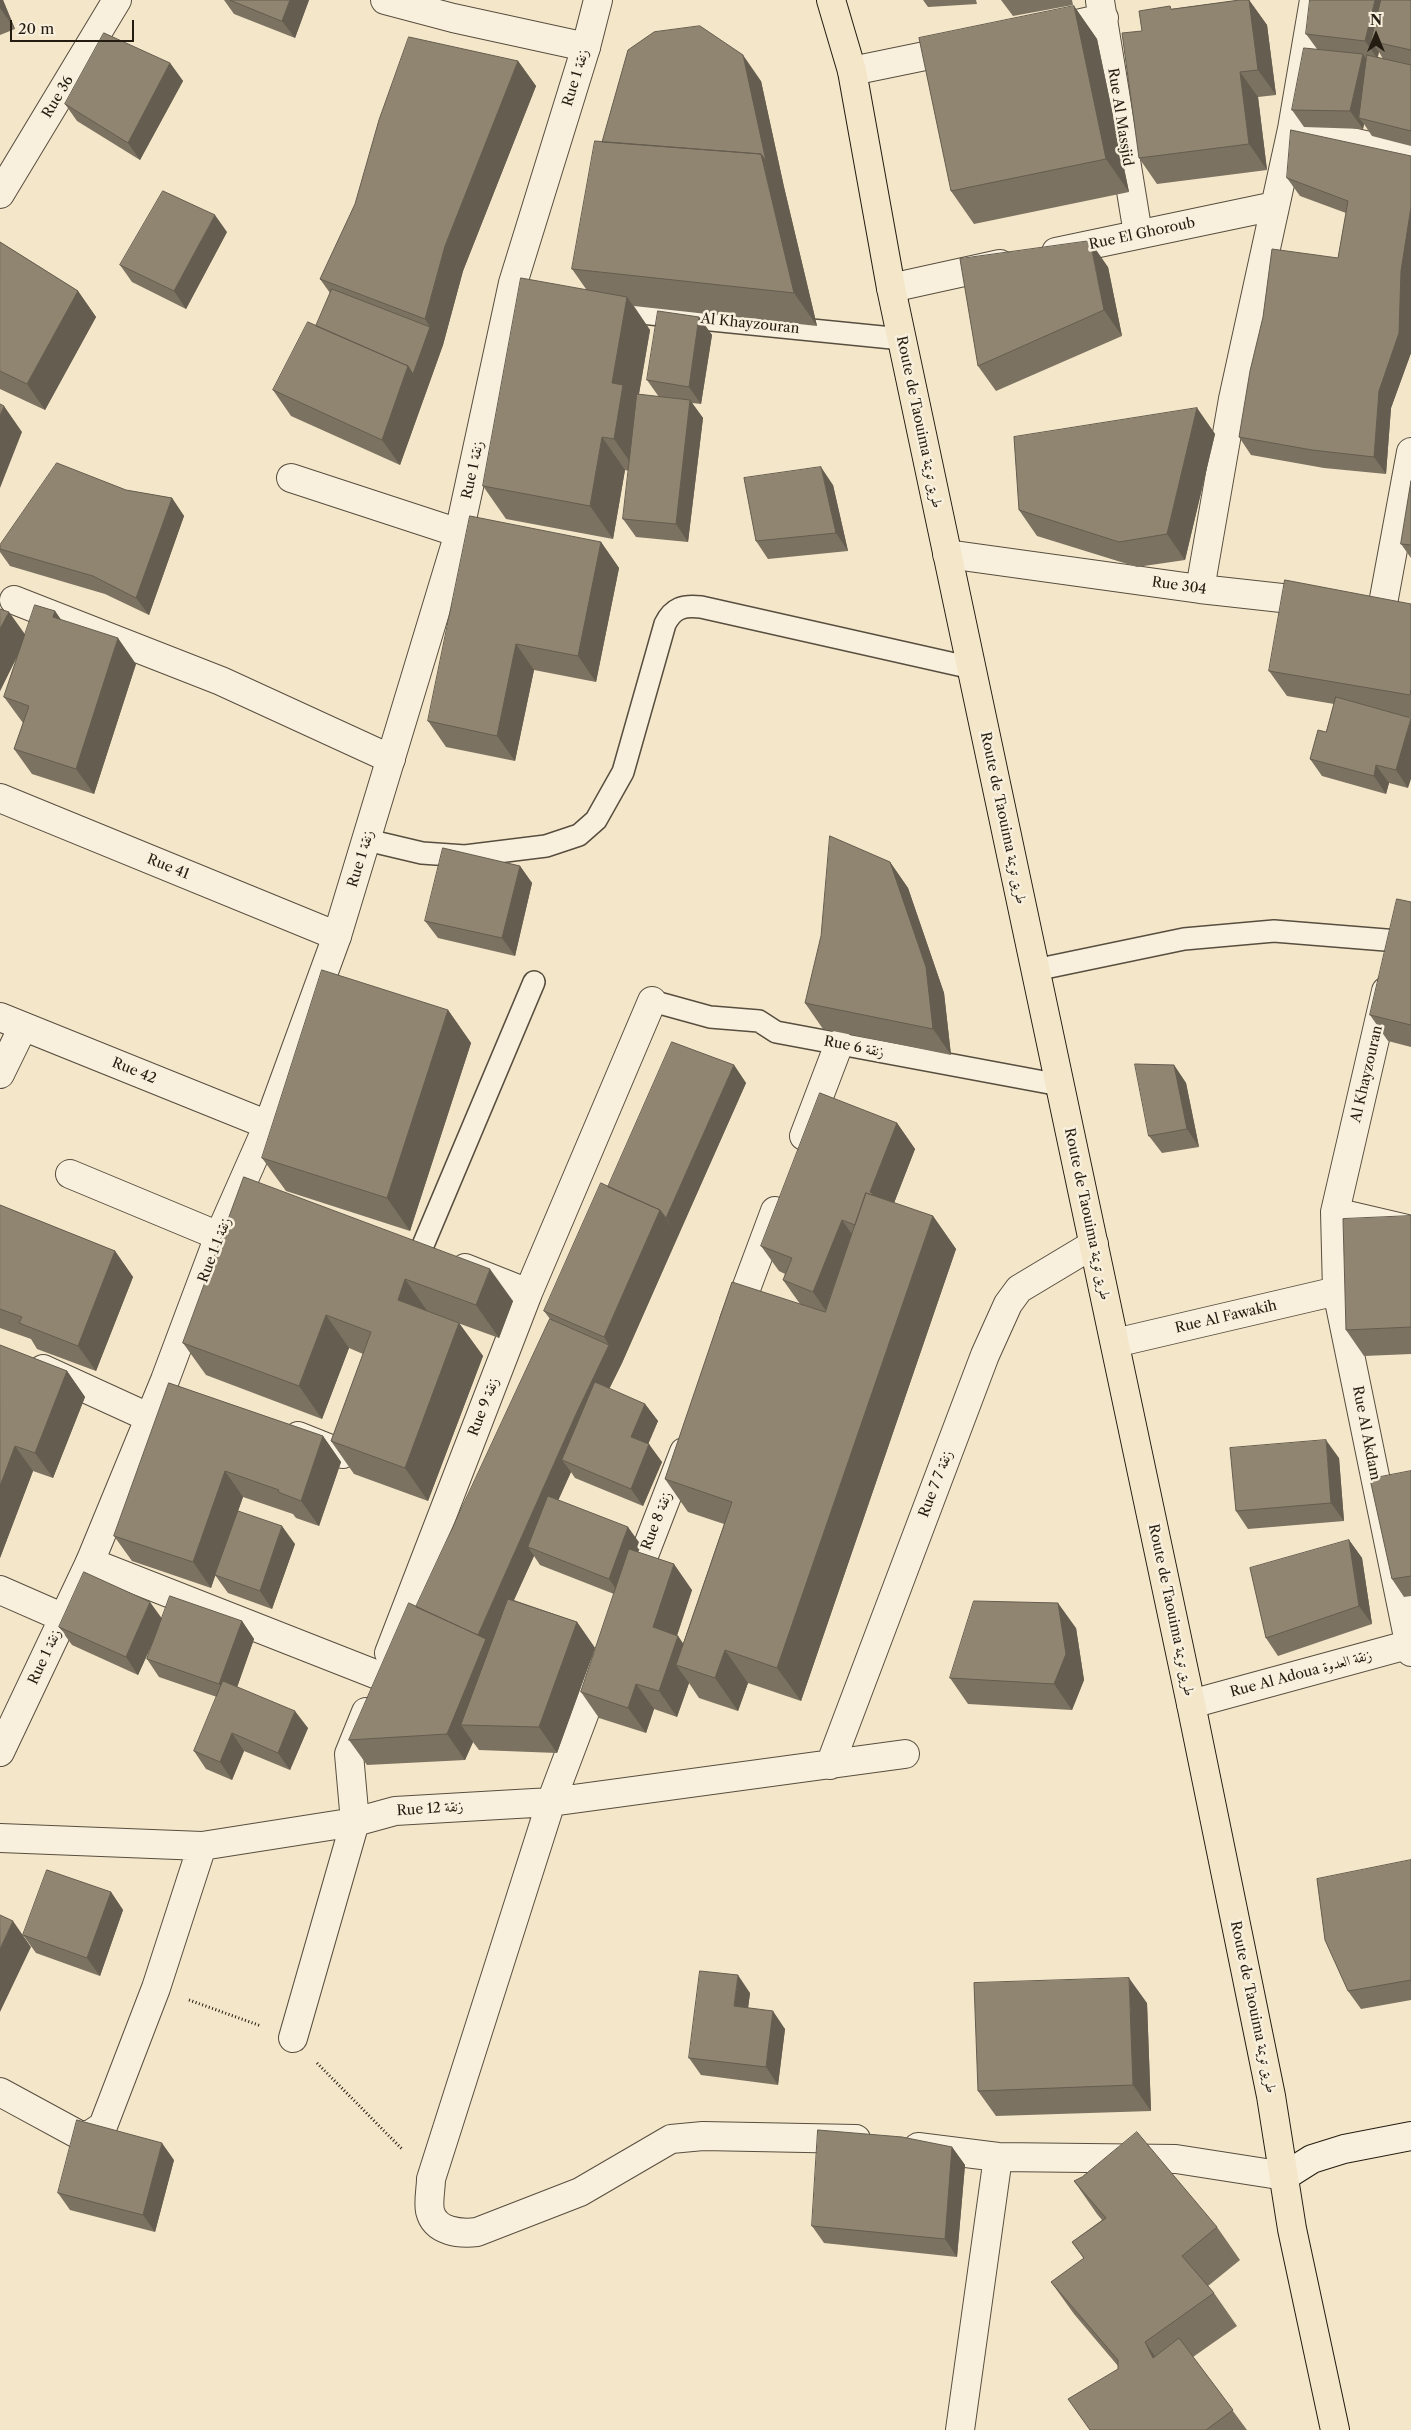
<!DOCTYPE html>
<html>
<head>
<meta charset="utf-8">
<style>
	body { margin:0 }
	#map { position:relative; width:1411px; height:2430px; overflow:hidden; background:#f4e6c9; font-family:"Libre Caslon Text",serif }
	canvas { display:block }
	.north { position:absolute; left:1351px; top:10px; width:50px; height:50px; -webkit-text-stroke:4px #f8efdc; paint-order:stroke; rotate:0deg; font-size:14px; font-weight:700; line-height:20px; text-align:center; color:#241c11 }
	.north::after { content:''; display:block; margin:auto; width:18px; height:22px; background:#241c11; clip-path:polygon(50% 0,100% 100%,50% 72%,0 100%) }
	.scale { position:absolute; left:10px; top:20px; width:124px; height:22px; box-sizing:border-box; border:2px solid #241c11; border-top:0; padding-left:6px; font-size:15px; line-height:18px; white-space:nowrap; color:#241c11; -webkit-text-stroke:4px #f8efdc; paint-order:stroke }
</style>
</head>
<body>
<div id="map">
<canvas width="1411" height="2430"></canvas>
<div class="north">N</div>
<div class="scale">20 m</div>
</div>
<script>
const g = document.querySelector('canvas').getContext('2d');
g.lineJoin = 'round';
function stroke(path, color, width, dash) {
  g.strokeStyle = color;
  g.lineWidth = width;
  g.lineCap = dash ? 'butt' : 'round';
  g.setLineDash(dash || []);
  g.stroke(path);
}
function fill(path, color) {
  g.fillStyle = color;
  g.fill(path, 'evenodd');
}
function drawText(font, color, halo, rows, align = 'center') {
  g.font = font + ' "Libre Caslon Text",Amiri,serif';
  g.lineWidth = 5;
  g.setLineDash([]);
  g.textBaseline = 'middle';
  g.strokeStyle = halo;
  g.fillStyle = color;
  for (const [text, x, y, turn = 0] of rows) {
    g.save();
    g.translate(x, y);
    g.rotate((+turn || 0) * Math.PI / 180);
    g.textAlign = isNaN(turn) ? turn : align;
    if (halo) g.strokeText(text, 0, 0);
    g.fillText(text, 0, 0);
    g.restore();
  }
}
const service = new Path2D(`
	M611 310 902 339
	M367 840 422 853 465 856 546 846 579 835 596 820 623 772 665 624C673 608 683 605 701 607L972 668
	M1035 970 1184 939 1274 931 1398 941
	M652 1001 710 1017 759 1021 776 1032 1060 1085
	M421 1250 534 982`);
const minor = new Path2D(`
	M385 0 453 18 586 47
	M1100 1 1138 234
	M1050 30 1104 18
	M852 71 959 49
	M1292 129 1411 155
	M0 194 117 0
	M1056 252 1275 206
	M891 288 1000 264
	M291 478 459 533
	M947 554 1200 589 1318 602
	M1200 589 1233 399 1292 129 1314 0
	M14 600 221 681 391 759
	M1382 609 1411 452
	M0 798 337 936
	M1386 991 1335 1212 1337 1291 1411 1652
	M0 1017 268 1125
	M0 1074 23 1027
	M804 1136 839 1044
	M70 1174 219 1236
	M1335 1212 1411 1230
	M465 1268 528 1293
	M734 1321 775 1211
	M1115 1343 1337 1291
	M43 1369 148 1417
	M298 1436 343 1454
	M90 1562 380 1676
	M631 1589 684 1452
	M0 1590 64 1618
	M389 1653 528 1293 652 1001
	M602 1667 551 1802 431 2179C431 2188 428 2202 430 2211 435 2232 460 2234 477 2232L580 2192 671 2139 703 2136 856 2139
	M1191 1704 1411 1644
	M830 1765 985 1355 1008 1304 1019 1289 1094 1244
	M0 1838 202 1846 355 1822 395 1811 551 1802 905 1754
	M293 2038 355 1822 349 1754 366 1712
	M0 2092 81 2136 91 2134 103 2126 156 1988 202 1846
	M918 2147 998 2157 1176 2159 1285 2176
	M960 2430 998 2157`);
const tertiary = new Path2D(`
	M0 1752 90 1562 165 1380 219 1236 268 1125 337 936 459 533 513 283 586 47 598 0`);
const secondary = new Path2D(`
	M1285 2176 1312 2159 1344 2149 1411 2136`);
const primary = new Path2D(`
	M831 0 852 71 891 288 1191 1704 1271 2096 1292 2229 1335 2430`);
stroke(service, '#584e3f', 24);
stroke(minor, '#584e3f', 30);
stroke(tertiary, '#584e3f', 30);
stroke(secondary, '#241c11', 30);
stroke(primary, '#241c11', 30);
stroke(new Path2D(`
	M189 2000 261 2026
	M317 2063 402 2149`), '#241c11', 3, [1, 2.5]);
stroke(service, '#f8efdc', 21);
stroke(minor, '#f8efdc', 28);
stroke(tertiary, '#f8efdc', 28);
stroke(secondary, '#f8efdc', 28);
stroke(primary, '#f4e6c9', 28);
fill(new Path2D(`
	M0 0H3L15 29 0 35Z
	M224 0H309L295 38 234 14Z
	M923 0H976L977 4 928 7Z
	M1001 0H1072L1073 5 1013 16Z
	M1240 0H1249L1267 25 1276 95 1258 97 1267 170 1157 184 1139 158 1142 31 1172 9Z
	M1411 0V146L1372 136 1364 124 1363 129 1304 127 1292 110 1317 49 1306 34ZM1379 52 1383 59 1378 57Z
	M1074 6 1097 39 1129 192 974 224 951 191Z
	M518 61 536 86 463 271 443 345 400 465 291 416 273 390 316 326 330 293 320 279Z
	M170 63 183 81 140 160 77 121 65 104Z
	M761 81 784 187 817 326 634 306 650 330 639 394 659 397 647 380 699 317 712 335 701 404 692 403 703 418 688 542 636 537 623 519 629 471 625 470 613 539 506 519 483 486 586 289 572 269 602 142Z
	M1411 156V353L1391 408 1386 474 1324 468 1251 455 1239 437 1338 258 1346 213 1300 196 1287 178Z
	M227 232 186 309 132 282 120 265Z
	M0 242 78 291 96 317 45 410 0 389Z
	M1108 267 1122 336 996 391 978 366Z
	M1197 408 1215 434 1185 560 1137 567 1037 536 1019 510Z
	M1411 481V558L1401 544Z
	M833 485 848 551 768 559 756 541Z
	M126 490 172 498 184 516 149 615 105 594 10 566 0 552V545Z
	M601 542 619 568 596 682 534 670 515 761 446 747 428 721Z
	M1411 604V717H1407L1408 788 1389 783 1386 794 1322 776 1310 759 1326 732 1334 704 1287 696 1269 671Z
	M0 609 25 635 55 611 61 620 136 664 94 794 32 774 14 749 23 723 4 697 18 654 0 691Z
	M890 862 908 888 944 993 951 1055 823 1029 805 1003Z
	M520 866 532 883 515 956 438 938 425 921Z
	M1411 902V1047L1388 1041 1370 1015Z
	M448 1010 471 1043 410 1231 286 1191 262 1158Z
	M734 1065 746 1083 622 1363 609 1389 645 1404 658 1421 648 1444 662 1462 643 1506 575 1478 571 1472 558 1500 641 1545 638 1552 692 1590 677 1636H678L683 1644 724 1524 688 1512 665 1479 800 1304 783 1280 785 1274 779 1271 761 1246 897 1123 915 1149 894 1203 933 1216 956 1249 801 1701 748 1683 738 1711 699 1698 689 1683 677 1717 654 1709 646 1733 599 1718 581 1692 614 1594 540 1565 534 1556 514 1600 577 1622 595 1648 557 1753 479 1750 473 1742 465 1760 367 1765 349 1740 417 1607 550 1319 544 1311 608 1187Z
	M1174 1065 1186 1083 1199 1147 1162 1153 1149 1136Z
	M244 1177 513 1301 499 1338 433 1314 459 1323 483 1356 428 1501 354 1474 331 1441 363 1354 349 1348 322 1419 206 1375 183 1343Z
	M0 1205 115 1251 133 1277 96 1371 37 1349 31 1339 0 1328Z
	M1411 1216V1354L1364 1356 1346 1330Z
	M0 1345 67 1371 85 1397 53 1478 33 1471 0 1558Z
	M169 1383 323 1436 341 1462 319 1526 296 1518 293 1514 243 1497 238 1511 295 1544 272 1609 228 1593 215 1575 211 1588 132 1561 114 1536Z
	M1339 1458 1344 1521 1248 1529 1236 1511Z
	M1411 1471V1596L1404 1597 1392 1579Z
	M1349 1540 1362 1558 1372 1624 1278 1656 1266 1638Z
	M162 1618 242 1621 254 1639 237 1687 308 1728 290 1770 244 1751 232 1780 206 1769 194 1751 217 1697 159 1677 147 1659 154 1640 138 1675 72 1645 59 1627Z
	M1076 1628 1084 1680 1072 1710 968 1704 950 1678Z
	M1411 1860V2000L1361 2009 1348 1991Z
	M111 1892 123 1910 100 1976 36 1953 23 1935Z
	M750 1993 748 2008 785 2029 778 2085 701 2075 689 2058Z
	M1147 2003 1151 2111 996 2116 978 2091Z
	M952 2147 965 2165 957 2257 824 2243 812 2226Z
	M174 2160 155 2232 70 2210 58 2193Z
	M1074 2181 1217 2227 1240 2260 1208 2286 1214 2293 1237 2326 1193 2357 1247 2430H1090L1118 2369V2366L1074 2314 1051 2282 1084 2259 1072 2242 1102 2220 1097 2214Z`), '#7c7261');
fill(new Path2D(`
	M0 0H3L15 29 0 8Z
	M290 0H309L295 38 282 21Z
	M1249 0 1267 25 1276 95 1258 70Z
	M1375 0H1390L1371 41 1379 52 1377 58 1365 41Z
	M1074 6 1097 39 1129 192 1106 159Z
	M1363 54 1375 72 1359 118 1364 124 1363 129 1350 111Z
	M743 55 761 81 784 187 817 326 794 293 761 154Z
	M518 61 536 86 463 271 443 345 400 465 382 440 408 366 430 327 425 319 445 246Z
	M170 63 183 81 140 160 128 143Z
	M1240 72 1258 97 1267 170 1249 144Z
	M1411 207V353L1391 408 1386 474 1374 457 1379 391 1401 271Z
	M215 215 227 232 186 309 174 291Z
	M1090 241 1108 267 1122 336 1104 310Z
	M78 291 96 317 45 410 27 384Z
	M627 297 650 330 637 405V472L614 439 612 383Z
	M699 317 712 335 701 404 689 387Z
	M690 400 703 418 688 542 676 524Z
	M4 406 22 432 0 488V416Z
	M1197 408 1215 434 1185 560 1167 534Z
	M602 437 625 470 613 539 590 506Z
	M821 467 833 485 848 551 836 533Z
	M172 498 184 516 149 615 136 598Z
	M601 542 619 568 596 682 578 656Z
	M55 611 73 637 53 617Z
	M9 612 27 637 0 691V629Z
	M118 638 136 664 94 794 76 769Z
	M516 644 534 670 515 761 497 736Z
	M1411 718V779L1408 788 1396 770Z
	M1376 765 1389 783 1386 794 1374 776Z
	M890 862 908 888 944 993 951 1055 933 1029Z
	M520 866 532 883 515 956 502 938Z
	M448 1010 471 1043 410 1231 387 1198Z
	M734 1065 746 1083 678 1236 666 1218Z
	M1174 1065 1186 1083 1199 1147 1187 1129Z
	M897 1123 915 1149 889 1216 870 1192Z
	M660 1210 678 1236 622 1363 589 1430 562 1460 571 1472 536 1550 528 1547 534 1556 492 1648 461 1725 473 1742 465 1760 447 1734 476 1640 577 1412 609 1345 604 1337Z
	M933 1216 956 1249 801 1701 777 1668Z
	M842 1220 860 1246 831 1318 813 1292Z
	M115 1251 133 1277 96 1371 78 1346Z
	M490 1269 513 1301 499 1338 476 1305Z
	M405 1279 428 1312 398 1300Z
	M326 1315 349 1348 322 1419 299 1386Z
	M459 1323 483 1356 428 1501 405 1468Z
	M67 1371 85 1397 53 1478 35 1453Z
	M645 1404 658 1421 644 1454 631 1437Z
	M323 1436 341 1462 319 1526 301 1501Z
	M1326 1440 1339 1458 1344 1521 1331 1503Z
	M649 1444 662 1462 643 1506 631 1489Z
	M15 1446 33 1471 0 1558V1486Z
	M225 1471 243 1497 211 1588 193 1562Z
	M282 1526 295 1544 272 1609 260 1591Z
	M628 1527 641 1545 621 1596 609 1579Z
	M1349 1540 1362 1558 1372 1624 1359 1606Z
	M674 1564 692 1590 671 1653 653 1627Z
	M150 1602 163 1620 138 1675 126 1657Z
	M1058 1603 1076 1628 1084 1680 1072 1710 1054 1684Z
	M242 1621 254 1639 232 1702 219 1684Z
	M577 1622 595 1648 557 1753 539 1727Z
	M678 1636 696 1662 676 1665 689 1683 677 1717 659 1691Z
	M725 1650 748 1683 738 1711 715 1678Z
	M636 1684 654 1709 646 1733 628 1708Z
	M295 1711 308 1728 290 1770 278 1753Z
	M232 1733 244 1751 232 1780 220 1762Z
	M111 1892 123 1910 100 1976 87 1958Z
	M13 1921 31 1947 0 2012V1949Z
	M738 1975 750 1993 746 2024 734 2006Z
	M1129 1978 1147 2003 1151 2111 1133 2085Z
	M773 2011 785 2029 778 2085 766 2067Z
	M162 2143 174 2160 155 2232 143 2215Z
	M952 2147 965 2165 957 2257 945 2239Z
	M1145 2342 1168 2375 1153 2358Z`), '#655d4f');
const building = new Path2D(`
	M230 0H290L282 21Z
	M1240 0H1249L1258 70 1240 72 1249 144 1139 158 1122 33 1142 31 1139 11 1170 6 1171 9Z
	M1310 0H1375L1365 41 1306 34Z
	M1381 0H1411V50L1371 41Z
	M1074 6 1106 159 951 191 919 38Z
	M700 26 743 55 766 161 761 154 602 142 628 50 654 32Z
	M104 33 170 63 128 143 65 104Z
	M409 37 518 61 445 246 425 319 320 279 355 204 379 120Z
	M1304 48 1363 54 1350 111 1292 110Z
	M1367 55 1411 65V131L1359 118Z
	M1291 130 1411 156V207L1401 271 1399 333 1379 391 1374 457 1312 450 1239 437 1250 371 1263 317 1272 249 1338 258 1348 201 1287 178Z
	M595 141 761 154 794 293 572 269Z
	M163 191 215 215 174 291 120 265Z
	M1090 241 1104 310 978 366 960 259Z
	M0 242 78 291 27 384 0 371Z
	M521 278 627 297 612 383 623 385 614 439 602 437 590 506 483 486Z
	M332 289 430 327 413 374 408 366 316 326Z
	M658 311 699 317 689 387 647 380Z
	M308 322 408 366 382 440 273 390Z
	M637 394 690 400 676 524 623 519Z
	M0 404 4 406 0 416Z
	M1197 408 1167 534 1119 542 1019 510 1014 437Z
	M57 463 126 490 172 498 136 598 93 576 0 549V545Z
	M821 467 836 533 756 541 744 478Z
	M1411 481V545L1401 544Z
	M470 516 601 542 578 656 516 644 497 736 428 721Z
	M1285 580 1411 604V689L1410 695 1269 671Z
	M35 605 55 611 53 617 118 638 76 769 14 749 29 706 4 697Z
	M0 609 9 612 0 629Z
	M1336 697 1411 718 1396 770 1376 765 1374 776 1310 759 1318 730 1326 732Z
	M830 836 890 862 926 967 933 1029 805 1003 821 936Z
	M443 848 520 866 502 938 425 921Z
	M1397 899 1411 902V1025L1370 1015Z
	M322 970 448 1010 387 1198 262 1158Z
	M672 1042 734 1065 666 1218 660 1210 608 1187Z
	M1135 1064 1174 1065 1187 1129 1149 1136Z
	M820 1093 897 1123 870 1192 873 1194 872 1195 866 1193 855 1225 842 1220 813 1292 783 1280 792 1258 761 1246Z
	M244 1177 490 1269 476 1305 405 1279 398 1300 459 1323 405 1468 331 1441 371 1332 326 1315 299 1386 183 1343Z
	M601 1183 660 1210 604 1337 544 1311Z
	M866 1193 933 1216 777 1668 725 1650 715 1678 676 1665 732 1502 665 1479 732 1282 825 1312Z
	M0 1205 115 1251 78 1346 19 1323 22 1317 0 1309Z
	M1411 1216V1327L1346 1330 1343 1219Z
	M550 1319 609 1345 577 1412 478 1635 416 1607Z
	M0 1345 67 1371 35 1453 15 1446 0 1486Z
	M595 1382 645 1404 631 1437 649 1444 631 1489 562 1460Z
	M169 1383 323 1436 301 1501 278 1492 279 1490 225 1471 193 1562 114 1536Z
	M1326 1440 1331 1503 1236 1511 1230 1448Z
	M1411 1471V1576L1392 1579 1370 1479Z
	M548 1496 628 1527 609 1579 528 1547Z
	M238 1511 282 1526 260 1591 215 1575Z
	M1349 1540 1359 1606 1266 1638 1250 1568Z
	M629 1549 674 1564 653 1627 678 1636 659 1691 636 1684 628 1708 581 1692Z
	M84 1572 150 1602 126 1657 59 1627Z
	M170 1596 242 1621 219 1684 147 1659Z
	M508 1599 577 1622 539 1727 461 1725Z
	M974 1601 1058 1603 1066 1654 1054 1684 950 1678Z
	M409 1603 486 1639 447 1734 349 1740Z
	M223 1681 295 1711 278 1753 232 1733 220 1762 194 1751Z
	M1411 1860V1980L1348 1991 1325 1940 1317 1879Z
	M47 1870 111 1892 87 1958 23 1935Z
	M0 1915 13 1921 0 1949Z
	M700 1971 738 1975 734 2006 773 2011 766 2067 689 2058Z
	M1129 1978 1133 2085 978 2091 974 1983Z
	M77 2120 162 2143 143 2215 58 2193Z
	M818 2130 902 2137 952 2147 945 2239 812 2226Z
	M1137 2132 1217 2227 1182 2256 1214 2293 1145 2342 1153 2358 1179 2338 1233 2410 1206 2430H1090L1068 2399 1118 2369V2360L1051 2282 1084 2258 1072 2242 1106 2218 1074 2181 1082 2177Z`);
fill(building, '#908571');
stroke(building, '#655d4f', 1);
drawText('14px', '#241c11', '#f8efdc', [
	["Rue 1 زنقة",576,78,-73],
	["Rue 36",58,97,-59],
	["Rue Al Massjid",1120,117,81],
	["Rue El Ghoroub",1142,234,-12],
	["Al Khayzouran",750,324,6],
	["Route de Taouima طريق تويمة",919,422,78],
	["Rue 1 زنقة",473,470,-78],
	["Rue 304",1179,586,8],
	["Route de Taouima طريق تويمة",1003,818,78],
	["Rue 1 زنقة",361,859,-73],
	["Rue 41",168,867,22],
	["Rue 6 زنقة",854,1047,11],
	["Rue 42",134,1071,22],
	["Al Khayzouran",1367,1074,-77],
	["Route de Taouima طريق تويمة",1087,1214,78],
	["Rue 1 زنقة 1",215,1250,-69],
	["Rue Al Fawakih",1226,1317,-13],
	["Rue 9 زنقة",484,1407,-69],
	["Rue Al Akdam",1366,1433,79],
	["Rue 7 زنقة 7",936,1484,-69],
	["Rue 8 زنقة",657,1521,-69],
	["Route de Taouima طريق تويمة",1171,1610,78],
	["Rue 1 زنقة",45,1657,-65],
	["Rue Al Adoua زنقة العدوة",1301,1674,-15],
	["Rue 12 زنقة",430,1809,-4],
	["Route de Taouima طريق تويمة",1253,2007,78]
]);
</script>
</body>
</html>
